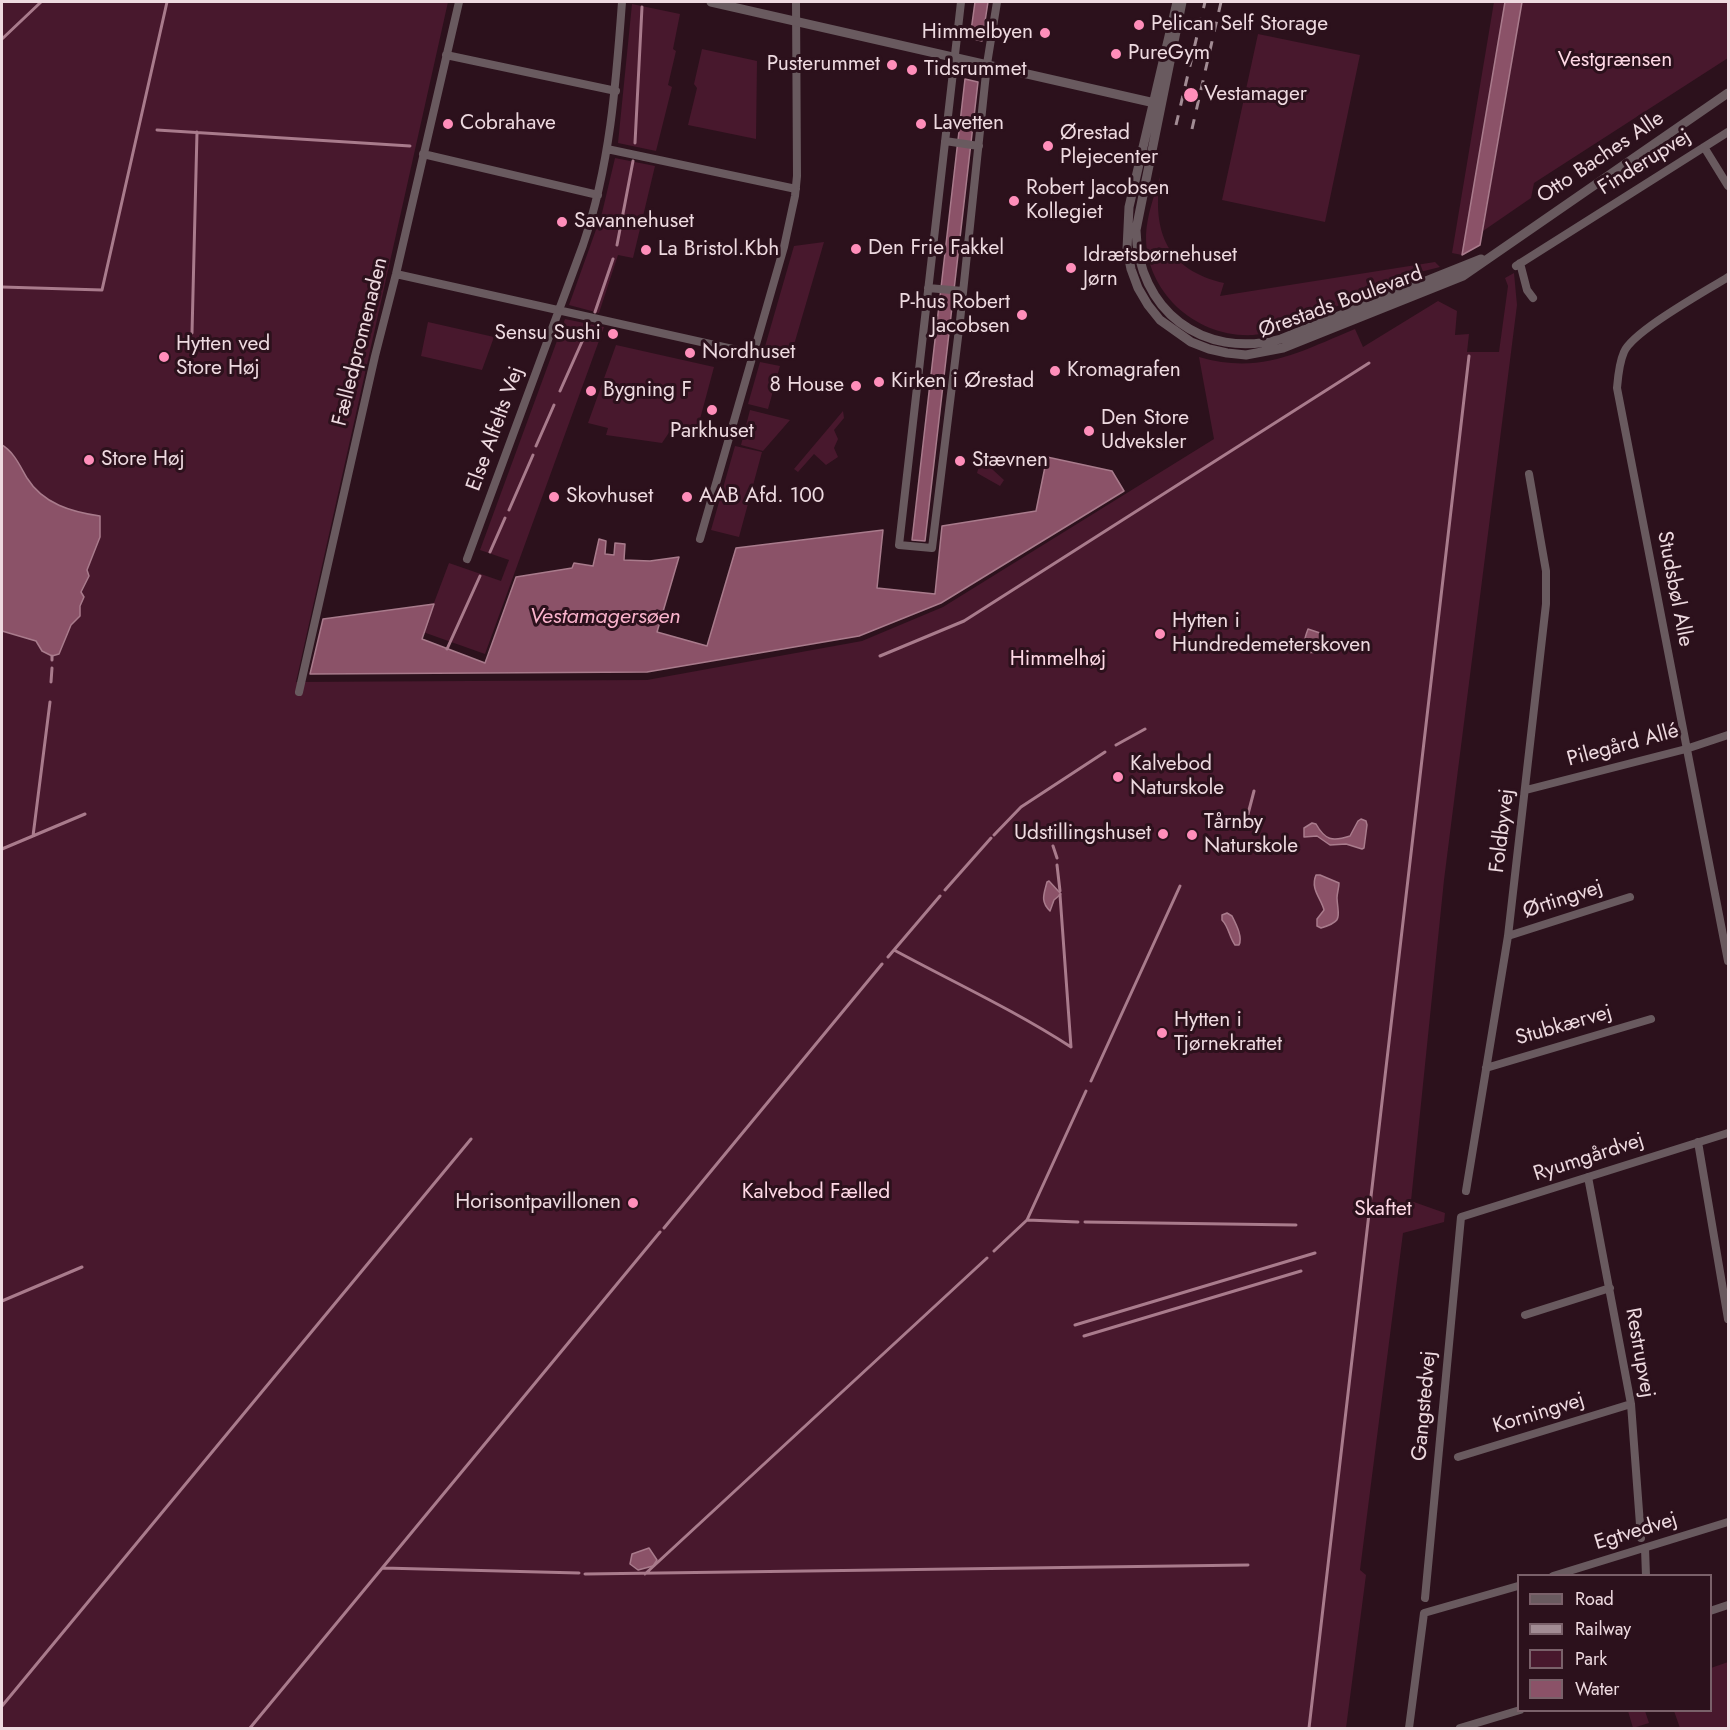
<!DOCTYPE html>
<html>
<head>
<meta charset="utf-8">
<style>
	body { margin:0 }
	#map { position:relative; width:1730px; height:1730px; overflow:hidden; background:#2c111c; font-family:Jost,sans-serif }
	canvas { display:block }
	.frame { position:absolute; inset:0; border:3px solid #eedae0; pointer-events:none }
	.legend { position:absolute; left:1517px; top:1574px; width:195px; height:138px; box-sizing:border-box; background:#2c111c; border:2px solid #7a616a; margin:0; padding:8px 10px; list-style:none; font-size:18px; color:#eedae0 }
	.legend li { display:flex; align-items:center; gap:12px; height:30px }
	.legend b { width:30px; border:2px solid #7a616a }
</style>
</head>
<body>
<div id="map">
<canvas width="1730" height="1730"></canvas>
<div class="frame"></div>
<ul class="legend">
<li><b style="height:8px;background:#695a5f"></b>Road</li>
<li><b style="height:8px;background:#a28c94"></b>Railway</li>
<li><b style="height:16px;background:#48182d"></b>Park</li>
<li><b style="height:16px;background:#8b5268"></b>Water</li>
</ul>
</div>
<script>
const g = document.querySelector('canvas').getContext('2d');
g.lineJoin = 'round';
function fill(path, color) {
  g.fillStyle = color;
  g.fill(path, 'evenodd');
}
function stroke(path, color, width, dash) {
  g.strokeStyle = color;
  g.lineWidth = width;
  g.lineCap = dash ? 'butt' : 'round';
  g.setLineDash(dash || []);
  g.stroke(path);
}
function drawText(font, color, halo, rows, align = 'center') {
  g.font = font + ' Jost,sans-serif';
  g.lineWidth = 6;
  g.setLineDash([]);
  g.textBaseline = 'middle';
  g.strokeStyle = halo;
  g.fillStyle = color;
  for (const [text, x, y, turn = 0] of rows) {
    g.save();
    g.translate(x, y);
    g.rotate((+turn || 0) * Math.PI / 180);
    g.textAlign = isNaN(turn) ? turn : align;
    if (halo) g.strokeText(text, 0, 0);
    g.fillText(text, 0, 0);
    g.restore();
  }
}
fill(new Path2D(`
	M2 2H448L296 682 647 680 862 641 943 607 1214 439 1199 357C1261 375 1299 352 1355 329L1363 347 1438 301 1457 311 1455 335 1469 334 1467 352H1499L1508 286 1505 278 1514 273 1517 305 1444 880 1411 1201 1445 1213 1444 1222 1403 1233 1360 1570 1366 1575 1346 1728H2Z
	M1494 2H1505L1462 255 1452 253Z
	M1522 2H1728V58L1534 183 1531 198 1483 231Z
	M632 4 680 14 673 49 676 51 668 85 672 87 656 151 618 143Z
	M1258 34 1360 55 1325 222 1222 200Z
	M702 49 757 61 756 139 688 125 697 88 694 84Z
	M615 158 655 166 633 258 618 255 599 313 569 305 602 213Z
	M1160 177C1152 232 1167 270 1224 283L1220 296 1435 262 1440 267 1404 276 1378 287 1376 284 1367 287 1368 291C1342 305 1281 333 1253 335 1197 338 1145 293 1146 235 1147 215 1154 196 1160 177Z
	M824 242 791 355 764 350 794 246Z
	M565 319 604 327 485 654 423 632 449 563 501 581 509 560 480 550Z
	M428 322 494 337 482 370 421 356Z
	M616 345 714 367 696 434 672 428 662 443 606 435 608 428 588 423Z
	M760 362 780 366 768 409 748 404Z
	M750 410 790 420 763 451 741 445Z
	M843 411 844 418 834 430 838 439 834 448 838 457 826 465 814 454 798 472 794 469Z
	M735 446 762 452 739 537 711 530Z
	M981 459 1004 480 1000 486 977 473Z
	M1728 1662V1728H1680L1674 1711 1710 1710 1711 1668Z
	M1628 1711H1645L1649 1723 1633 1728Z`), '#48182d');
const water = new Path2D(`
	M975 2H988L982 41 970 38Z
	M1505 2H1522L1480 245 1462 255Z
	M965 79 978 82 925 541 912 540Z
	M2 445C14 452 20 466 27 478 43 504 72 512 100 516V537L87 570 89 576 81 592 84 597 80 606V616L71 625 59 654 52 656 42 651 36 641 2 631Z
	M1047 457 1112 471 1124 491 941 603 859 636 647 672 310 674 323 619 434 604 422 639 485 663 516 577 572 568 574 563 593 566 599 539 606 541 605 554 614 555 615 543 625 544 624 560 650 561 679 557 657 632 707 646 736 548 883 530 877 588 935 594 942 526 1036 511Z
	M1308 629 1320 633 1327 642C1323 651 1318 654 1308 652 1302 644 1305 637 1308 629Z
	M1361 819 1366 821 1367 825 1364 848 1362 849 1346 844 1330 845 1317 836 1304 837V828L1312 823 1316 824C1325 840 1332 842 1350 836L1358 821Z
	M1316 875H1320L1339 883C1339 888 1337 893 1337 898 1338 917 1344 921 1321 928L1317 926V919L1324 910C1321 898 1310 889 1316 875Z
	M1049 881 1061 894 1054 900 1050 911C1040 901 1044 894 1047 882Z
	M1227 913 1232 916C1236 924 1243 937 1239 945H1235C1229 937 1229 927 1222 920V915Z
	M649 1548 657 1560 653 1566 638 1570 630 1564 632 1554Z`);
fill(water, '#8b5268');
stroke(water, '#a97b8c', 1.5);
stroke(new Path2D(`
	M2 39 41 2
	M157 130 410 146
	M635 143 642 7
	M617 245 633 161
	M2 287 102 290 167 2
	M595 312 613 259
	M192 333 197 132
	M560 391 589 326
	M536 446 554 405
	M509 510 533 455
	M490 552 505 518
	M447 649 480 576
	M52 656V660
	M880 656 964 621 1369 363
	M51 682 52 668
	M1116 745 1145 729
	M1235 824 1248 814 1254 791
	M994 835 1021 807 1105 752
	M33 836 50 702
	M1053 846 1057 858
	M2 849 85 814
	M1057 865 1060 891
	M945 890 991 838
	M1060 895 1071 1047
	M894 950C953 982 1014 1010 1071 1047
	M888 957 940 896
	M1091 1081 1180 886
	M1027 1220 1078 1222
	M1085 1222 1296 1225
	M664 1228 882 964
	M994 1251 1027 1220 1086 1091
	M2 1301 82 1267
	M1075 1325 1315 1253
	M1084 1336 1301 1271
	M383 1568 579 1573
	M585 1574 1248 1565
	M645 1574 987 1258
	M2 1706 471 1139
	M250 1728 660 1232
	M1309 1728 1469 356`), '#a97b8c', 3);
stroke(new Path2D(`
	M961 2 899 545 932 548 960 321 987 64 997 2
	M446 55 616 91
	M945 141 979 146
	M1704 147 1728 186
	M607 149 796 189
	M423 154 598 195
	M1520 263 1527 290 1533 298
	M1516 266 1728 132
	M396 274 755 354
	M1728 277C1706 291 1633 331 1624 352 1619 363 1618 376 1617 388L1728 961
	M928 288 963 291
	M700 539 784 247 795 196 797 176 796 2
	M467 559 583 245C610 166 616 84 622 2
	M299 692 375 356 396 274 459 2
	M1526 790 1686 749 1728 735
	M1508 936 1630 897
	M1486 1068 1651 1019
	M1698 1142 1728 1319
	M1588 1177 1631 1404 1641 1538
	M1466 1191 1508 936 1546 604V571L1529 474
	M1525 1315 1610 1288
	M1458 1457 1631 1404
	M1645 1548 1646 1576
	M1553 1576 1728 1522
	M1425 1598 1461 1217 1728 1133
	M1710 1611 1728 1605
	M1409 1728 1424 1613 1518 1586
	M1460 1728 1520 1710`), '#695a5f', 8);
stroke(new Path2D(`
	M711 2 1159 104
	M1177 2 1129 207 1127 249 1131 269 1138 288 1148 305 1160 320 1191 342 1209 349 1227 353 1246 355 1283 348 1463 276 1728 93
	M1182 2 1136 230C1138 310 1202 360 1281 339L1481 259`), '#695a5f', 9);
stroke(new Path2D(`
	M1176 125 1205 2
	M1192 129 1221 2`), '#a28c94', 3, [10, 10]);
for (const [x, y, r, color] of [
	[1139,25,6,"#ff8eba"],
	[1045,33,6,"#ff8eba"],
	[1116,54,6,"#ff8eba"],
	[892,65,6,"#ff8eba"],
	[912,70,6,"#ff8eba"],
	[1191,95,8,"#ff8eba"],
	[448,124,6,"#ff8eba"],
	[921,124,6,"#ff8eba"],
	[1048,146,6,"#ff8eba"],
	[1014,201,6,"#ff8eba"],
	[562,222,6,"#ff8eba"],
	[856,249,6,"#ff8eba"],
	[646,250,6,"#ff8eba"],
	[1071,268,6,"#ff8eba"],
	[1022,315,6,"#ff8eba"],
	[613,334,6,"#ff8eba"],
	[690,353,6,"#ff8eba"],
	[164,357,6,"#ff8eba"],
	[1055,371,6,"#ff8eba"],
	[879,382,6,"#ff8eba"],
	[856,386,6,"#ff8eba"],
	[591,391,6,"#ff8eba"],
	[712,410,6,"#ff8eba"],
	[1089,431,6,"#ff8eba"],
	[89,460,6,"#ff8eba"],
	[960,461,6,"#ff8eba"],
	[554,497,6,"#ff8eba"],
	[687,497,6,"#ff8eba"],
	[1160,634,6,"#ff8eba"],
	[1118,777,6,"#ff8eba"],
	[1163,834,6,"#ff8eba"],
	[1192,835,6,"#ff8eba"],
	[1162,1033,6,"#ff8eba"],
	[633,1203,6,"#ff8eba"]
]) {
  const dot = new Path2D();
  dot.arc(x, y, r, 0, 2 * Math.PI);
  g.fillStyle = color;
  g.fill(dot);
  stroke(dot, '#2c111c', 2);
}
drawText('21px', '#eedae0', '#2c111c', [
	["Pelican Self Storage",1151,25],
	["Himmelbyen",1033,33,"right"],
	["PureGym",1128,54],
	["Pusterummet",880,65,"right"],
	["Tidsrummet",924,70],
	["Vestamager",1204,95],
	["Cobrahave",460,124],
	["Lavetten",933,124],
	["Ørestad",1060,134],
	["Plejecenter",1060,158],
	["Robert Jacobsen",1026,189],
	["Kollegiet",1026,213],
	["Savannehuset",574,222],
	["Den Frie Fakkel",868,249],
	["La Bristol.Kbh",658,250],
	["Idrætsbørnehuset",1083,256],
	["Jørn",1083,280],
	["P-hus Robert",1010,303,"right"],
	["Jacobsen",1010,327,"right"],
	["Sensu Sushi",601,334,"right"],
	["Hytten ved",176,345],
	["Store Høj",176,369],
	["Nordhuset",702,353],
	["Kromagrafen",1067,371],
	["Kirken i Ørestad",891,382],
	["8 House",844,386,"right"],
	["Bygning F",603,391],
	["Den Store",1101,419],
	["Udveksler",1101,443],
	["Parkhuset",712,432,"center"],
	["Store Høj",101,460],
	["Stævnen",972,461],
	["Skovhuset",566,497],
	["AAB Afd. 100",699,497],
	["Hytten i",1172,622],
	["Hundredemeterskoven",1172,646],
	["Kalvebod",1130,765],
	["Naturskole",1130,789],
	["Tårnby",1204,823],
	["Naturskole",1204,847],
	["Udstillingshuset",1151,834,"right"],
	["Hytten i",1174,1021],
	["Tjørnekrattet",1174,1045],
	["Horisontpavillonen",621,1203,"right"]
], 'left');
drawText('21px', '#fed8e5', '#2c111c', [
	["Vestgrænsen",1615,61],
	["Himmelhøj",1058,660],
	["Kalvebod Fælled",816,1193],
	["Skaftet",1383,1210]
]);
drawText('21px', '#eedae0', '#2c111c', [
	["Otto Baches Alle",1601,158,-34],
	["Finderupvej",1645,163,-32],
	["Ørestads Boulevard",1341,303,-20],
	["Fælledpromenaden",361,342,-76],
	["Else Alfelts Vej",496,429,-70],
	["Studsbøl Alle",1674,589,79],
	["Pilegård Allé",1623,746,-15],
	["Foldbyvej",1503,831,-83],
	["Ørtingvej",1563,900,-18],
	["Stubkærvej",1564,1026,-16],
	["Ryumgårdvej",1589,1158,-18],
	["Restrupvej",1639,1353,80],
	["Gangstedvej",1425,1406,-85],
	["Korningvej",1539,1414,-17],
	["Egtvedvej",1636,1532,-17]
]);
drawText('italic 22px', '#fab3cc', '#2c111c', [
	["Vestamagersøen",605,618]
]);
</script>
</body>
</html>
